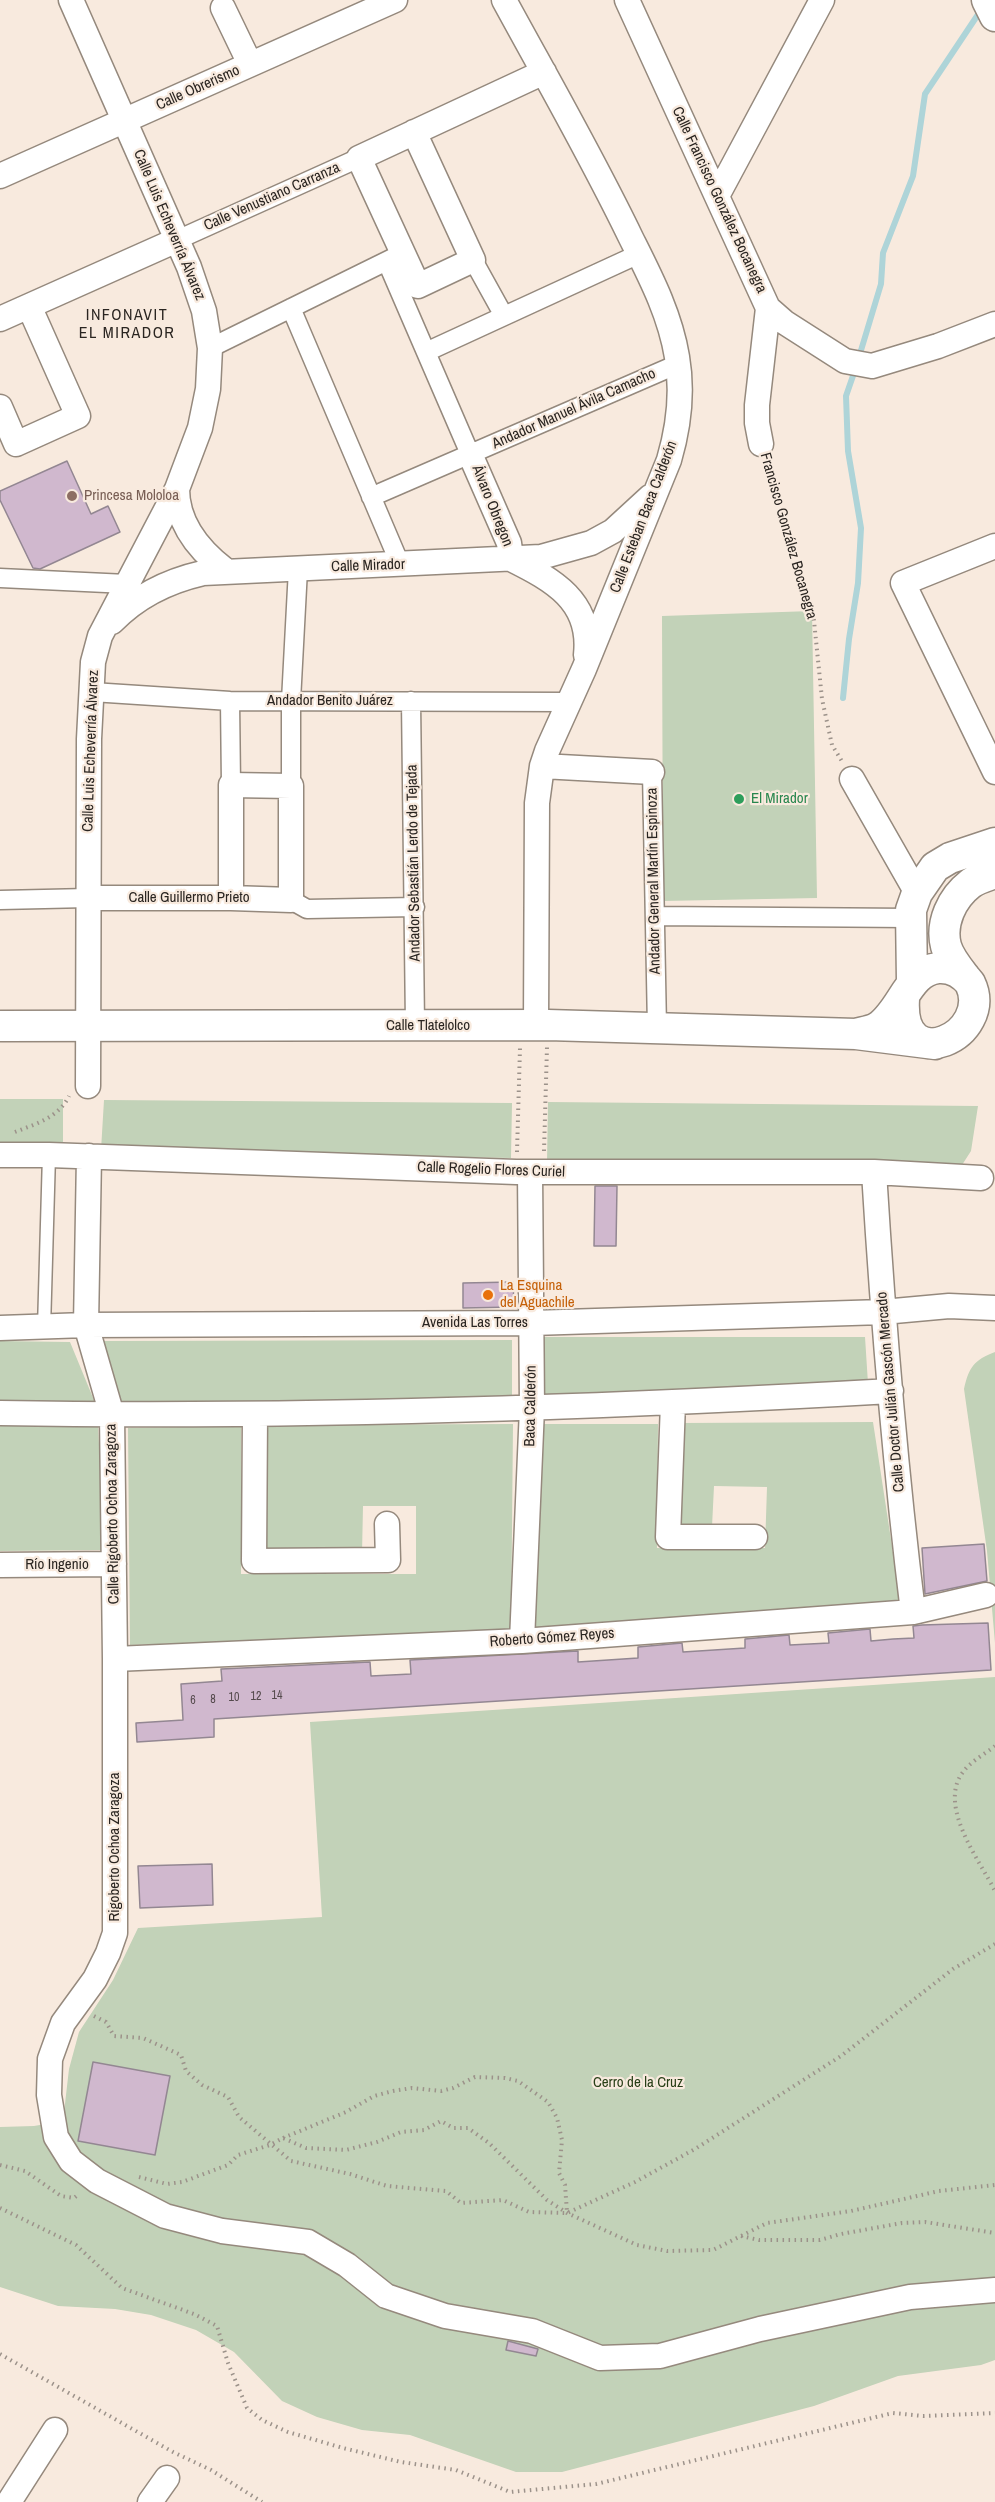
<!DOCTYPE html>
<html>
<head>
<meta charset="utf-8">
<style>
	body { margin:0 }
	canvas { display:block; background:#f8eade }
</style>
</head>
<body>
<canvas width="995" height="2502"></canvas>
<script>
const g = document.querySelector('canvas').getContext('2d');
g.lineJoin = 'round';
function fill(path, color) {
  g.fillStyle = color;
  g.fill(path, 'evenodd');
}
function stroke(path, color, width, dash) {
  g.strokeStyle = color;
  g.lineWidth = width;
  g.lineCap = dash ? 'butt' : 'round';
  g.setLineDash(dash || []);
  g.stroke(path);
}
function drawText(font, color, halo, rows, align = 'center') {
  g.font = font + ' "Archivo Narrow",sans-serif';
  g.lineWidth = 4.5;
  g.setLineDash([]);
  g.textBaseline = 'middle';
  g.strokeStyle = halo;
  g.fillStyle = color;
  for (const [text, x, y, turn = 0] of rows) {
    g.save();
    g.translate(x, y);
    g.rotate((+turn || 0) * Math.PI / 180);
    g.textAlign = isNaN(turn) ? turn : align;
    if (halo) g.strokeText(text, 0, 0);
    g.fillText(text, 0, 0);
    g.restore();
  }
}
fill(new Path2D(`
	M812 611 817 898 663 901 662 616Z
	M0 1099H63V1149L0 1148Z
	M104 1100 512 1103 511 1158 101 1150Z
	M548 1102 978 1106 971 1151 962 1165 953 1167 547 1163Z
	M542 1337H865L869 1399 540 1400Z
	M512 1340V1401L121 1403 99 1341Z
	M0 1341 70 1342 96 1405 0 1401Z
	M995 1352V1643L987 1551 964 1389C969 1367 974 1360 995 1352Z
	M873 1422 901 1605 535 1630 540 1424H658L657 1548H765L767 1487 714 1486 712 1527 679 1528V1423Z
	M0 1424 98 1427 105 1550 0 1551Z
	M513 1424 511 1632 130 1645 128 1428 241 1426V1574H416V1506H363L362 1554 264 1552 266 1425Z
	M995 1677V2360L981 2365 898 2376 814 2406 562 2472H516L410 2435 362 2430 317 2417 282 2401 234 2352 196 2330 151 2315 115 2309 58 2306 0 2287V2127L34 2126 63 2121 69 2069 79 2032 113 1980 138 1928 322 1917 310 1722Z`), '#c2d2b8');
stroke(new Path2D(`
	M859 357 881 284 883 253 913 176 925 94 981 10
	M843 698 849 639 858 583 861 528 848 451 846 396 855 370`), '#aed4d8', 6);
const building = new Path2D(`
	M67 461 91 514 108 506 120 532 40 569 33 568 0 500V491Z
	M595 1186H617L616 1246H594Z
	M513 1282 514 1307 463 1308V1283Z
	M984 1544 987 1581 925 1594 922 1548Z
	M988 1623 991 1670 214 1719V1737L137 1742 136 1723 183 1720 181 1684 222 1681 221 1669 370 1662 371 1676 411 1674 410 1660 578 1651V1662L638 1658V1647L682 1643 683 1652 745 1648V1639L789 1635 790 1645 829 1643 828 1633 870 1629 871 1641 893 1639 914 1638 913 1626 922 1625Z
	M212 1864 213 1905 140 1908 138 1866Z
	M93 2062 170 2076 155 2155 78 2141Z
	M508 2341 538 2349 536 2356 506 2350Z`);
fill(building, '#d0b8ce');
stroke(building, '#938792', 1.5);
const service = new Path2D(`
	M44 1328 49 1155`);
const pedestrian = new Path2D(`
	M177 240 359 158
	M473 260 504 316
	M387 262 470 454
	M291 308 400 564
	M210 348 403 253
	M426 352 639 254
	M371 497 678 364
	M0 578 127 584
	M92 692 230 701 568 702
	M230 701 231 785
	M411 701 415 1025
	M652 772 657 1028
	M291 786V701L298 569
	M0 900 88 898
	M291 900 307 909 415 907
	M655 916 910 918`);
const minor = new Path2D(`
	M71 0 189 267 204 311 210 348 208 389 200 428 177 489 100 636 93 662 89 739 88 1086
	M504 0C547 79 592 157 631 238 650 276 670 314 677 357 683 392 679 426 669 460L584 669 547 751 542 766 537 803 536 1025
	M627 0 768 308 757 405V423L761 444
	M223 8 250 64
	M414 132 473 260 418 286 359 158 544 72
	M0 176 395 0
	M717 196 822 0
	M768 308 784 322 845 361 872 366 938 346 995 324
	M0 319 177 240
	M0 407 16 444 78 416 29 306
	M470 454 509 543 511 559
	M177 489C177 523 199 550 225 570
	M995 546 903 583 995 772
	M511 559C553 580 592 601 586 655
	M112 622C137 596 168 581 203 573L541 557 591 543 613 531 650 497
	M542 766 652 772
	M852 779 917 893
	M88 898H231L291 900V786L231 785V898
	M0 1155H49L516 1172H874L981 1178
	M89 1156 86 1325 112 1415 115 1659V1933L108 1953 95 1979 63 2023 50 2059 49 2095 56 2137 71 2161 97 2181 165 2216 222 2231 308 2242 347 2265 386 2296 445 2316 532 2331 600 2358 660 2356 760 2329 910 2297 995 2290
	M874 1172C883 1319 895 1466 913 1612
	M0 1328 86 1325 532 1323 883 1312 949 1306 995 1308
	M673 1403 668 1537H755
	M0 1413C297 1418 594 1408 891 1391
	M255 1415 254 1561 388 1560 387 1524
	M0 1565 114 1564
	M522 1641 532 1408 530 1172
	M115 1659 522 1641 913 1612 986 1595
	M9 2502 55 2430
	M150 2502 167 2478`);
const tertiary = new Path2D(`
	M987 0 995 16
	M965 977C958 968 949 957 946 946 940 923 952 898 970 884 976 879 987 876 995 873
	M912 982 911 910 917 893 935 867 950 858 995 843
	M0 1026 548 1025 856 1034 935 1044
	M856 1034C863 1032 872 1031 878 1027 902 1011 908 971 938 968 951 967 962 973 970 983 995 1035 899 1080 904 999`);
stroke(service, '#95897d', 15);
stroke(pedestrian, '#95897d', 21);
stroke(minor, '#95897d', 27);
stroke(tertiary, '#95897d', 33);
stroke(new Path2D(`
	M767 464 813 611 822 699 832 745 843 763
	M15 1132C36 1124 59 1117 69 1096
	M544 1151 547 1047
	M517 1152 520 1048
	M995 1746C985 1754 971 1761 963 1772 937 1806 980 1861 995 1891
	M94 2016 106 2022 114 2036 143 2038 181 2055 186 2071 202 2085 228 2097 239 2117 291 2161 350 2174 387 2186 446 2191 461 2203 503 2200 529 2212 567 2213 635 2182 695 2149 841 2056 953 1969 995 1944
	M283 2138 346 2112 374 2096 393 2091 412 2088 441 2091 453 2088 475 2077 505 2078 518 2081 548 2102 557 2118 562 2140 559 2173 565 2185 567 2212
	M0 2165 25 2171 61 2196 74 2198 79 2194
	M139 2177 167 2184 182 2182 228 2165 238 2155 270 2145 283 2138 306 2148 346 2150 377 2142 401 2132 424 2130 441 2121 453 2128H468L489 2143 547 2200 567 2213 637 2245 667 2251 713 2250 767 2223 851 2211 939 2191 995 2185
	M0 2208 76 2245 122 2288 194 2314 217 2326 228 2363 247 2408 262 2420 288 2432 343 2448 401 2462 456 2470 510 2492 596 2484 893 2413 923 2416 995 2413
	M741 2236 759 2240H820L841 2234 902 2223 925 2222 995 2233
	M0 2354 173 2452 211 2470 262 2502`), '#9c928a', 4, [1.5, 4.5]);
stroke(service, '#fff', 12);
stroke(pedestrian, '#fff', 18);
stroke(minor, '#fff', 24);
stroke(tertiary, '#fff', 30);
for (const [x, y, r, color] of [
	[72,496,6,"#8d6e63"],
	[739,799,6,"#2e9e5b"],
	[488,1295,6,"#e8710a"]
]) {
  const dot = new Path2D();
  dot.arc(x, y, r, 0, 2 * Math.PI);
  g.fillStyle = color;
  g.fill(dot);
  stroke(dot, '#f8eade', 2);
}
drawText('12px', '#544a4c', null, [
	["14",277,1696],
	["12",256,1697],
	["10",234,1698],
	["8",213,1700],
	["6",193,1701]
]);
drawText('15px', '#2a2521', '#f8eade', [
	["Calle Obrerismo",198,88,-24],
	["Calle Venustiano Carranza",272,197,-24],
	["Calle Francisco González Bocanegra",719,200,65],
	["Calle Luis Echeverría Álvarez",169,225,67],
	["Andador Manuel Ávila Camacho",574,409,-24],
	["Álvaro Obregon",492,506,68],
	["Calle Esteban Baca Calderón",644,517,-69],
	["Francisco González Bocanegra",788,536,74],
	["Calle Mirador",368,566,-2],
	["Andador Benito Juárez",330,701],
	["Calle Luis Echeverría Álvarez",91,751,-88],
	["Andador Sebastián Lerdo de Tejada",414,863,-91],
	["Andador General Martín Espinoza",654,881,-91],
	["Calle Guillermo Prieto",189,898],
	["Calle Tlatelolco",428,1026],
	["Calle Rogelio Flores Curiel",491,1170,2],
	["Avenida Las Torres",475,1323],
	["Calle Doctor Julián Gascón Mercado",891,1392,-95],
	["Baca Calderón",531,1406,-89],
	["Calle Rigoberto Ochoa Zaragoza",113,1514,-91],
	["Río Ingenio",57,1565],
	["Roberto Gómez Reyes",552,1638,-4],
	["Rigoberto Ochoa Zaragoza",115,1847,-90]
]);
drawText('15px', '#785e54', '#f8eade', [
	["Princesa Mololoa",84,496]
], 'left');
drawText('15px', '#27864d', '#f8eade', [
	["El Mirador",751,799]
], 'left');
drawText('15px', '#c56008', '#f8eade', [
	["La Esquina",500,1286],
	["del Aguachile",500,1303]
], 'left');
drawText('15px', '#283f17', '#f8eade', [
	["Cerro de la Cruz",638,2083]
]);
g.letterSpacing = '1.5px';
drawText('16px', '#2a2521', '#f8eade', [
	["INFONAVIT",127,316],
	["EL MIRADOR",127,334]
]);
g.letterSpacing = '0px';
</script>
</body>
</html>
